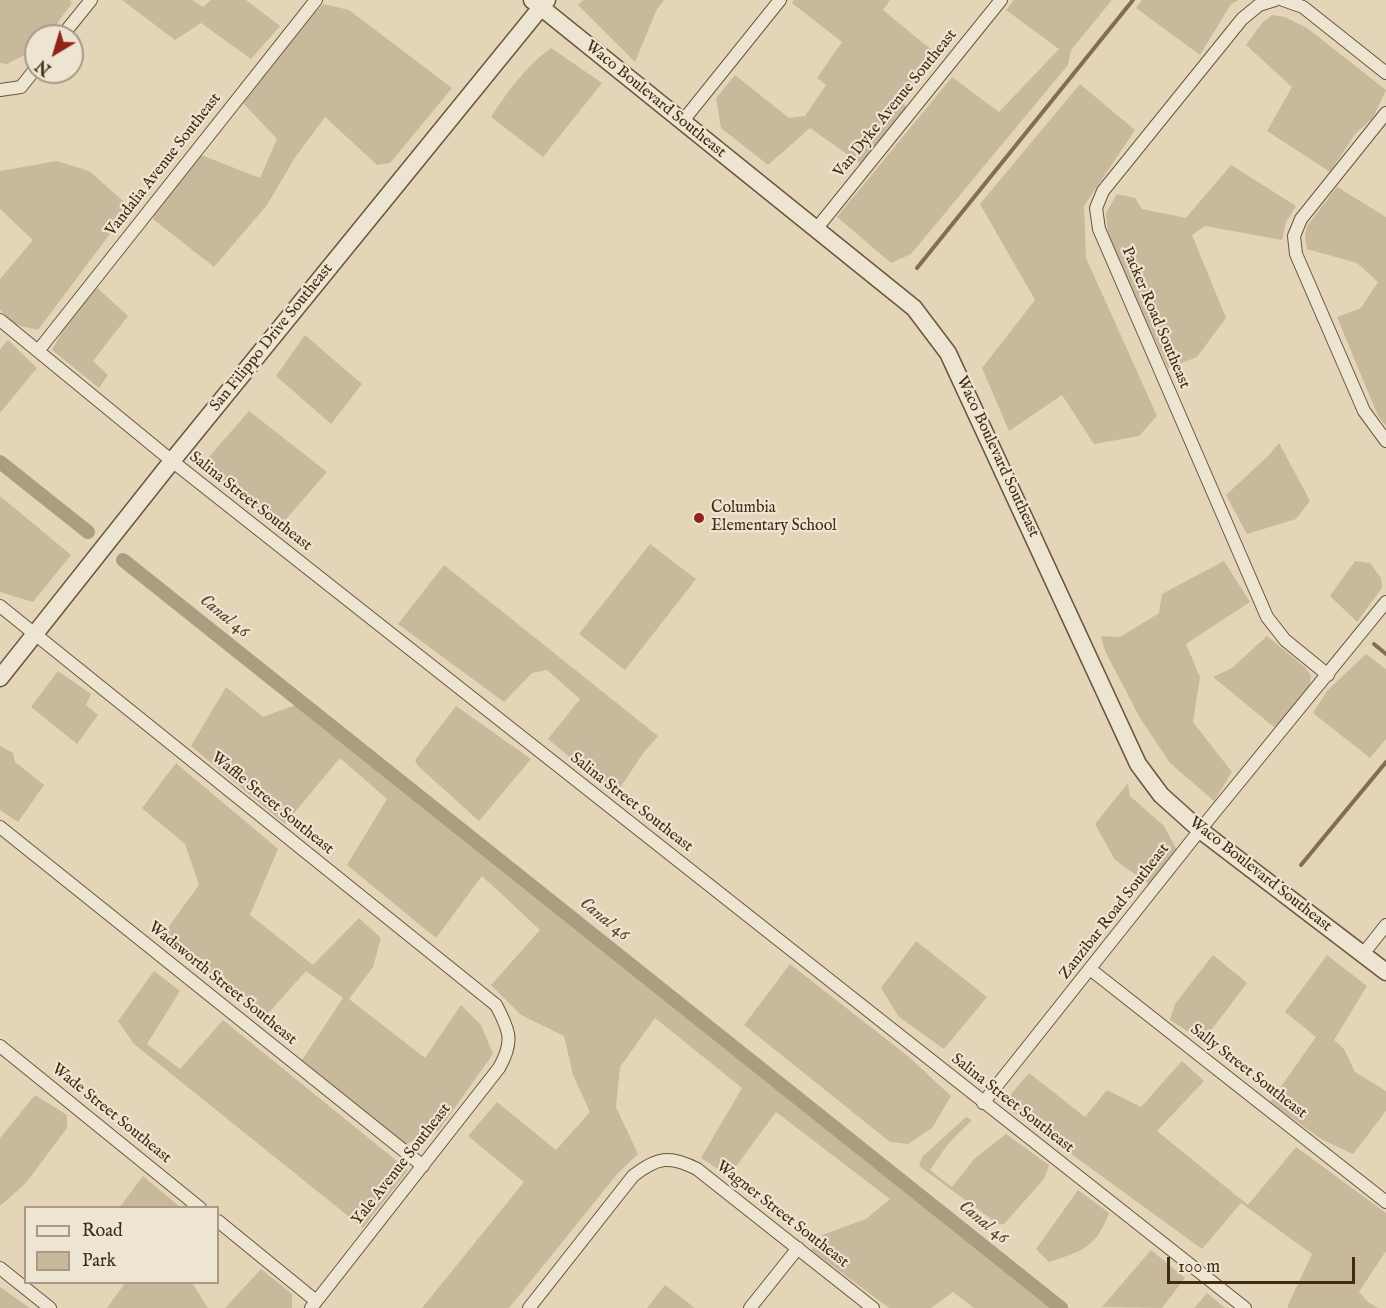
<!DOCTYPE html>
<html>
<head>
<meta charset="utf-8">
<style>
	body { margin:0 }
	#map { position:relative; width:1386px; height:1308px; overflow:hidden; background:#e4d5b9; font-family:"IM FELL English",serif }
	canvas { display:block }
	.legend { position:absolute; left:24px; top:1206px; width:195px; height:78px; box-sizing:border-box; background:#ede4d2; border:2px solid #a89a85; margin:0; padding:8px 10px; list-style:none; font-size:18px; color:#402c11 }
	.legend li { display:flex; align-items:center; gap:12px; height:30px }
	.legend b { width:30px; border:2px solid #a89a85 }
	.north { position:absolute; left:24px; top:24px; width:60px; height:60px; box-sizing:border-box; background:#ede4d2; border:2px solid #a89a85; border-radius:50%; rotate:218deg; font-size:16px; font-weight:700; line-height:24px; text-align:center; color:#402c11 }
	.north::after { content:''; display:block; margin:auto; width:21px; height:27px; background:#8f2418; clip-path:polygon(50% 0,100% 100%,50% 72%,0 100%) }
	.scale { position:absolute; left:1167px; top:1257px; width:188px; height:27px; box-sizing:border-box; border:3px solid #402c11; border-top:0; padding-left:8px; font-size:18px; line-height:21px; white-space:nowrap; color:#402c11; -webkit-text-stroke:4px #ede4d2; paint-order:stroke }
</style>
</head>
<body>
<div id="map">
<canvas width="1386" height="1308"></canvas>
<ul class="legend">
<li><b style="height:8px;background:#ede4d2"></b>Road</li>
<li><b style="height:16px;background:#c8b89c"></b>Park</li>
</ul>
<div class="north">N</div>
<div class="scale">100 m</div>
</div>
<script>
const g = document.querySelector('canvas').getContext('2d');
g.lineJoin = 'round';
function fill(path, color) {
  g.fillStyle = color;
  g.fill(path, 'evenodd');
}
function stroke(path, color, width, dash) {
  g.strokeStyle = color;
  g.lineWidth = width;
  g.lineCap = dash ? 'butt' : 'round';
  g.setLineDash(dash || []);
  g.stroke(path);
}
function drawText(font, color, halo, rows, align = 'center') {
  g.font = font + ' "IM FELL English",serif';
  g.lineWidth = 4.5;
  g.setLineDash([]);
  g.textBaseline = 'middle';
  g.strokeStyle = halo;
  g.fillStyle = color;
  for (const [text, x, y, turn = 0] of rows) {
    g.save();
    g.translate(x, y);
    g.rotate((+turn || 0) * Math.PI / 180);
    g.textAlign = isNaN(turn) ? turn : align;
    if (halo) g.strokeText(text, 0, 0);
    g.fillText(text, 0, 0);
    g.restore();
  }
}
fill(new Path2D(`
	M0 0H70L72 3 48 36H36V49L7 64 0 63Z
	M122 0H192L203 7 211 0H246L280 26 251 59 201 23 175 40Z
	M583 0H664L657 9 635 62 578 5Z
	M794 0H890L883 10 933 51 904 104 908 109 861 164 810 128 768 165 721 128 716 98 735 75 789 118 805 116 826 85 817 78 842 42 792 3Z
	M1014 0H1112L1071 50 1068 65 911 254 891 263 837 217 952 77 999 112 1059 49 1006 10Z
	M1142 0H1239L1231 4 1200 55 1136 8Z
	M323 4 349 10 452 88 390 163 377 165 325 117 294 159 267 205 214 267 153 219 156 208 201 155 260 178 277 139 242 102 302 26Z
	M1272 15 1285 17 1307 28 1386 90 1373 118 1355 134 1330 172 1267 131 1292 87 1246 45 1262 23Z
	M551 48 602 83 543 157 491 117C508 91 526 66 551 48Z
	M1080 84 1135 130 1084 206 1086 258 1157 416 1139 436 1094 444 1062 395 1009 431 982 368 1035 300 980 204Z
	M57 161 89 171 130 207 38 330 16 325 0 310V279L33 240 0 209V171Z
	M1231 165 1296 206 1286 222 1282 240 1205 226 1192 235 1226 318 1197 357 1168 368 1108 236 1106 213 1117 194 1135 198 1142 209 1186 218Z
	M1337 187 1386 217V426L1378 416 1337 317 1361 308 1378 282 1357 263 1307 249 1305 236 1307 226Z
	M93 284 128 316 93 361 108 375 99 388 52 350 68 321Z
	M305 335 362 384 331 424 276 376Z
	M8 340 37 368 0 413V349Z
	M249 411 327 472 280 526 211 474 208 458Z
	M1279 443 1310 501 1296 519 1247 534 1226 495 1268 456Z
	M0 496 71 555 33 602 0 592Z
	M650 544 696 579 625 670 579 634Z
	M1224 561 1250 602 1186 644 1200 677 1193 722 1232 772 1214 801 1170 763 1140 718 1105 651 1101 636 1120 637 1159 613 1162 594Z
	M1355 561 1370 563 1381 578 1382 588 1357 622 1330 596Z
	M444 565 658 736 644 752 615 795 548 739 580 699 547 670 532 673 504 702 398 624Z
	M1267 636 1306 668 1311 676 1309 690 1283 720 1274 727 1213 677 1232 668Z
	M1366 654 1386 669V739L1370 758 1313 713 1327 691Z
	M58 671 91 694 86 705 98 715 77 744 31 707Z
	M226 687 263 717 298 704 1054 1308H974L953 1292 931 1308H889L811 1250 822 1235 866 1219 890 1199 776 1112 729 1176 701 1158 742 1088 655 1018 620 1067 616 1107 638 1154 618 1173 509 1308H422L524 1182 468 1136 497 1102 556 1150 590 1112 573 1075 564 1036 521 1015 491 985 540 930 482 876 436 938 347 865 387 799 340 758 285 824 191 746Z
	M456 706 531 759 479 821 418 766 415 760Z
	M0 746 13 753 15 762 44 785 18 822 0 810Z
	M176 763 278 849 250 915 313 965 359 918 381 938 373 967 349 999 425 1058 461 1005 481 1025 493 1054 439 1130 406 1144 302 1060 343 998 306 971 265 1017 162 936 199 885 185 844 142 808Z
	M1128 783 1130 796 1164 826 1177 850 1150 885 1115 860 1095 824Z
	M916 941 987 997 944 1049 899 1017 881 988Z
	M1213 955 1247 983 1203 1041 1170 1020 1175 1004Z
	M1327 955 1367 986 1334 1040 1344 1049 1355 1072 1386 1091V1111L1353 1154 1321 1139 1270 1102 1316 1037 1285 1012Z
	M790 964 909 1057 951 1096 932 1128 908 1144 890 1142 744 1025Z
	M154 971 180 991 147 1044 180 1069 223 1020 408 1170 363 1228 134 1044 118 1021Z
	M1182 1061 1204 1081 1157 1131 1248 1205 1296 1147 1386 1213V1251L1359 1292 1368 1302 1378 1308H1288V1305L1312 1254 1241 1203 1202 1249 1012 1111 1011 1094 1029 1073 1085 1117 1107 1090 1141 1107Z
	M35 1095 67 1115V1128L26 1183 0 1206V1138Z
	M966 1117 972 1120 948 1144 930 1170 952 1187 974 1159 1006 1134 1049 1165 1044 1179 1004 1224H998L919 1166 922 1157Z
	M143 1176 180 1207H120Z
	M1078 1190 1109 1213C1096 1248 1082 1251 1049 1262L1036 1249Z
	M1151 1250 1185 1278 1162 1308 1102 1307Z
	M261 1269 292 1294V1308H225Z
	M125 1283H192L208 1308H107Z
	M665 1285 695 1308H647Z
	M0 1287 30 1308H0Z
	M1207 1293 1225 1308H1194Z`), '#c8b89c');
stroke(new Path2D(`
	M917 268 1133 0
	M1374 644 1386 654
	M1301 865 1386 762`), '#816f54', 4);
stroke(new Path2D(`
	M0 462 88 532
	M123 560 1061 1308`), '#ac9c80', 14);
const minor = new Path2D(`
	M1275 0 1259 5 1242 19 1103 191 1096 208 1099 229 1267 617 1285 640 1328 675
	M1283 0 1303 7 1386 73
	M62 36 91 0
	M0 90 21 87 36 68
	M1386 113 1301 219 1294 236 1296 254 1364 411 1386 441
	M682 122 780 0
	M817 228 1001 0
	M0 320 172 461 1245 1308
	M38 351 316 0
	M0 606 496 1005C510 1031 514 1042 499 1068L311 1308
	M0 827 423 1166
	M1363 954 1386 925
	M1090 969 1386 1202
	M0 1046 200 1208
	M983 1103 1200 830 1386 602
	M218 1221 316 1301
	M0 1268 50 1308
	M529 1308 633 1176C657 1157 670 1155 697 1169L873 1308
	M750 1308 798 1248`);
const tertiary = new Path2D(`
	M532 0 914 308 948 353 1138 764 1161 795 1200 830 1386 972
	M0 678 172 461 547 0`);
stroke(minor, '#69563b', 14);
stroke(tertiary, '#69563b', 19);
stroke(minor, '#ede4d2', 12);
stroke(tertiary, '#ede4d2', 16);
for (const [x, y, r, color] of [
	[699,518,6,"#8f2418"]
]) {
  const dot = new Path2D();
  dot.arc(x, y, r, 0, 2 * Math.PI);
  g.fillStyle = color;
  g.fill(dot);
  stroke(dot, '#ede4d2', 2);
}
drawText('16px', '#402c11', '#ede4d2', [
	["Waco Boulevard Southeast",655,100,39],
	["Van Dyke Avenue Southeast",896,104,-51],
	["Vandalia Avenue Southeast",164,165,-52],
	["Packer Road Southeast",1155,318,67],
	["San Filippo Drive Southeast",272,338,-51],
	["Waco Boulevard Southeast",997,457,65],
	["Salina Street Southeast",250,502,38],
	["Salina Street Southeast",631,803,38],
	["Waffle Street Southeast",272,804,39],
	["Waco Boulevard Southeast",1260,875,38],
	["Zanzibar Road Southeast",1115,912,-52],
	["Wadsworth Street Southeast",222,984,39],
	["Sally Street Southeast",1248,1072,38],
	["Salina Street Southeast",1012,1104,38],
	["Wade Street Southeast",111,1114,39],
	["Yale Avenue Southeast",402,1165,-52],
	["Wagner Street Southeast",782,1215,38]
]);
drawText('16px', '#402c11', '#ede4d2', [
	["Columbia",711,509],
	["Elementary School",711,527]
], 'left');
drawText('italic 18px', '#5b482d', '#ede4d2', [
	["Canal 46",224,617,39],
	["Canal 46",604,920,39],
	["Canal 46",983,1223,39]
]);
</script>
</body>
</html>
